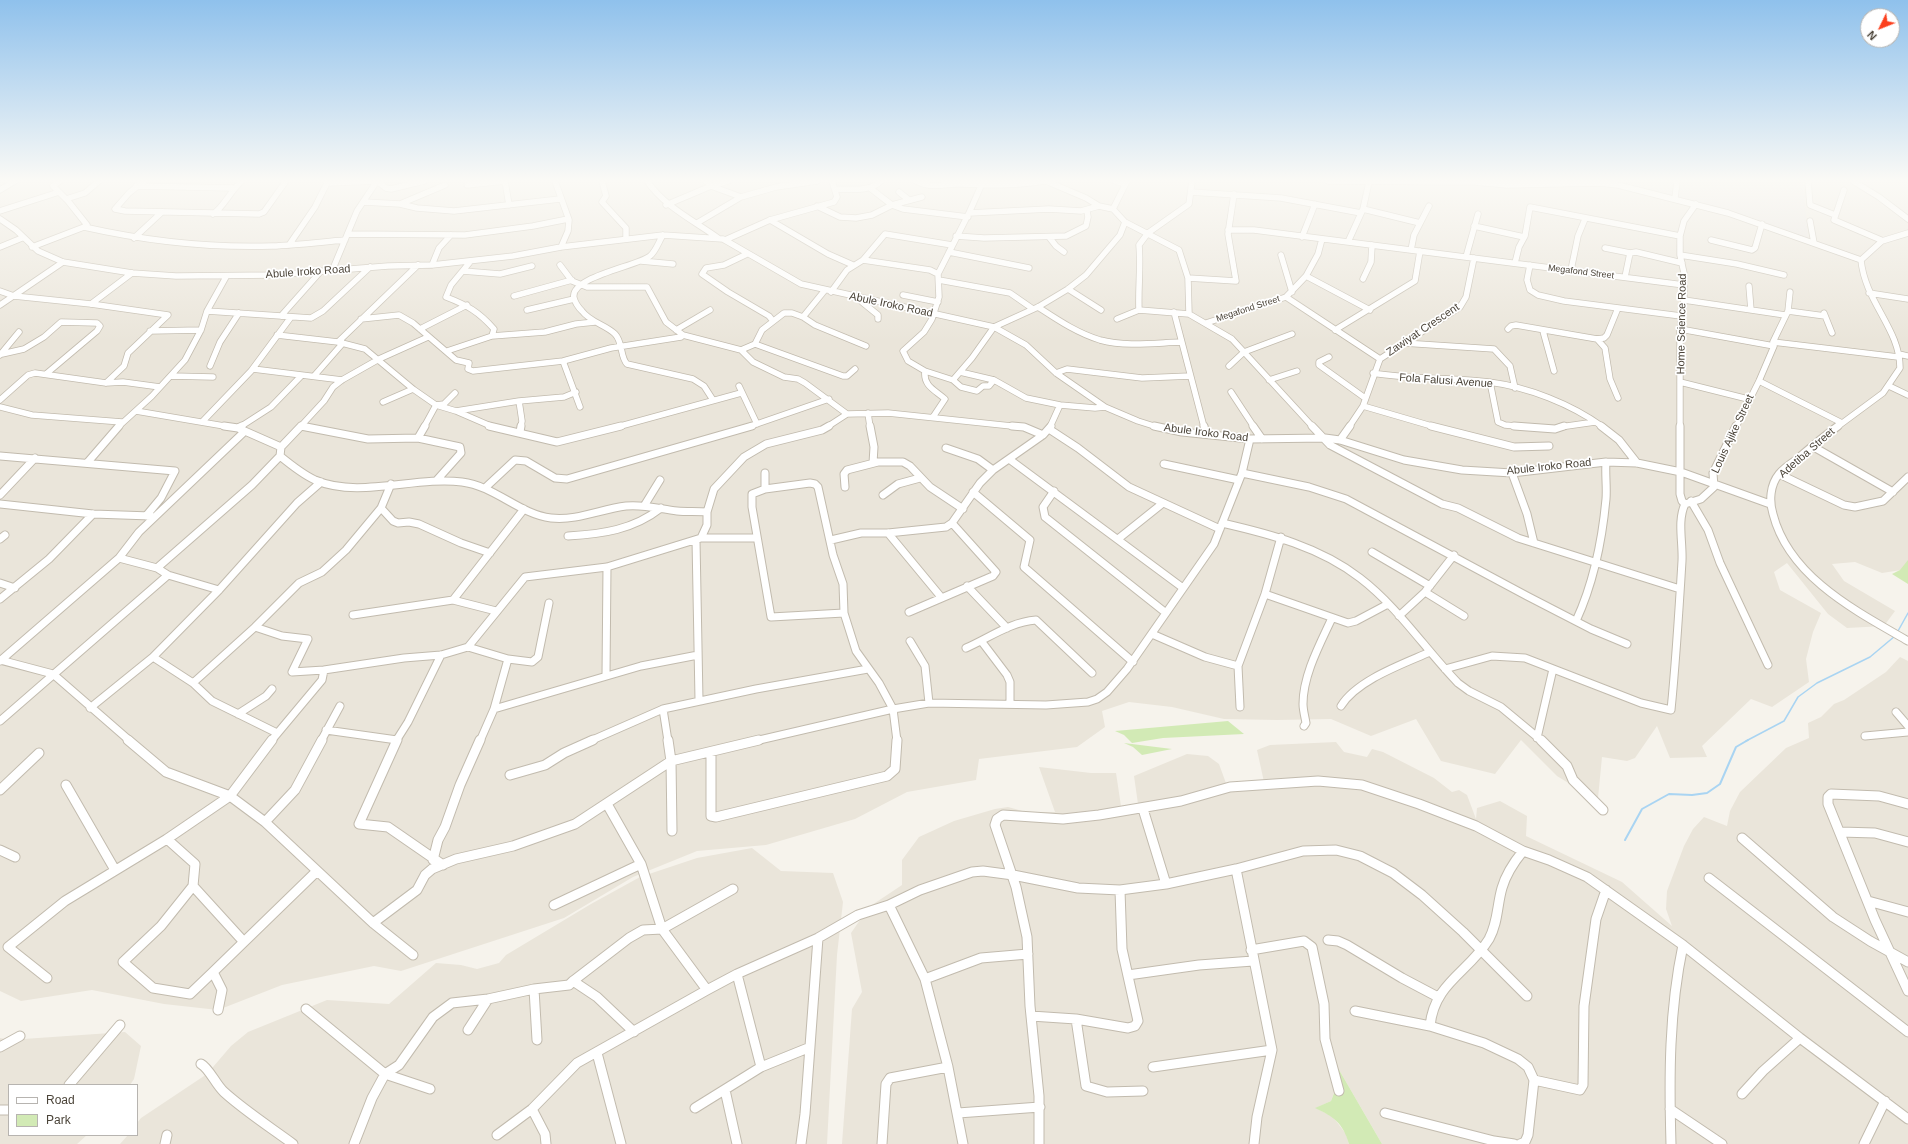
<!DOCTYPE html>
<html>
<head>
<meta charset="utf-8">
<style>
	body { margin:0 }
	#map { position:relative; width:1908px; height:1144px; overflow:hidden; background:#f6f3ec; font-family:Helvetica,sans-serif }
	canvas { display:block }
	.legend { position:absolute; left:8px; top:1084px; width:130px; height:52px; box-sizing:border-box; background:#fff; border:1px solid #b7b4b0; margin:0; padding:5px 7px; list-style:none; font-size:12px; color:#4b4439 }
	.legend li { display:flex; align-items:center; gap:8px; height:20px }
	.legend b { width:20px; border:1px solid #b7b4b0 }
	.north { position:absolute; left:1860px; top:8px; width:40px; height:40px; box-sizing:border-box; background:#fff; border:1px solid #b7b4b0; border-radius:50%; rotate:227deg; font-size:11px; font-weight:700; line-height:16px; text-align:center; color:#4b4439 }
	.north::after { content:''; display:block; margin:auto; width:14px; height:18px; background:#fc3f1d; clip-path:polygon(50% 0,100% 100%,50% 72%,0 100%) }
</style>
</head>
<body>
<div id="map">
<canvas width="1908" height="1144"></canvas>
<ul class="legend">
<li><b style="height:5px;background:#fff"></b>Road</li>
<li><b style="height:11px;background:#d2eab5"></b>Park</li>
</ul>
<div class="north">N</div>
</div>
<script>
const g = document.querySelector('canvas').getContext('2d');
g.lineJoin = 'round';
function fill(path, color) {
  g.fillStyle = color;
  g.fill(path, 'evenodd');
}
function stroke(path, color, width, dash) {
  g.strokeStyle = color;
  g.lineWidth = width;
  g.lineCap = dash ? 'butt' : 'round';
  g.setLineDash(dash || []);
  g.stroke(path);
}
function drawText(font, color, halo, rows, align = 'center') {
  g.font = font + ' Helvetica,sans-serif';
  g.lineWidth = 3.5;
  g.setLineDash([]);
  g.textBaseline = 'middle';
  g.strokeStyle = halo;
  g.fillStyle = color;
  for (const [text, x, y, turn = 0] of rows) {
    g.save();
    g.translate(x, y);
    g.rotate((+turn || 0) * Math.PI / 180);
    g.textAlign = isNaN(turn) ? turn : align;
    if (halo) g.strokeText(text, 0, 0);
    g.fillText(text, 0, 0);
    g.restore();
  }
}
fill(new Path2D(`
	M0 181H1588L1667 195 1746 216 1807 238 1803 181H1908V570H1901L1882 573 1855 562 1832 564 1844 581 1895 611 1884 626 1847 628 1828 614 1787 563 1774 572 1780 590 1821 613 1813 632 1806 659 1809 682 1772 707 1751 699 1702 746 1707 757 1670 758 1657 726 1635 758 1627 761 1602 757 1598 798 1578 789 1557 776 1521 740 1495 774 1441 761 1416 719 1371 736 1331 719 1277 720 1224 719 1172 707 1129 702 1102 711 1105 727 1077 747 979 759 976 780 907 792 855 819 766 845 697 851 633 877 564 918 401 971 374 966 282 985 218 1010 164 1004 92 990 21 1001 0 991Z
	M1900 657 1908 661V1144H1382L1338 1068 1329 1041 1338 1083 1331 1101 1316 1108 1333 1117 1346 1134 1349 1144H842L852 1009 862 992 851 933 869 907 902 885V860L919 837 954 821 995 809 1008 807 1026 812H1055L1039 767 1091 773H1116L1121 806 1138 804 1134 776 1187 754 1208 756 1219 764 1227 786 1264 782 1257 750 1270 745 1336 742 1344 752 1367 757 1372 749 1383 752 1434 778 1452 792 1459 790 1467 795 1476 819 1477 808 1500 801 1527 816 1526 836 1622 882 1672 926 1666 909 1667 891 1684 846 1693 829 1704 817 1727 826 1730 811 1740 792 1786 748 1809 738 1808 723 1821 717 1834 704 1844 700 1886 672Z
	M752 848 781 871 833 873 843 902 837 955 827 1144H120L128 1135H137V1123L141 1118 207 1074 231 1046 248 1032 327 1000 389 1004 436 963 461 965 477 969 499 963 506 955 591 904 640 877 697 858Z
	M125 1032 141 1046 134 1079 130 1085H9V1135H87L77 1144H0V1038L9 1040Z`), '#eae5da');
fill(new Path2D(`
	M1588 181H1803L1808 238 1746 216 1667 195Z`), '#e6e2dd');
fill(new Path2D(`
	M1908 560V584L1892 574 1900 570Z
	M1228 721 1244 734 1163 738 1132 743 1124 735 1115 731Z
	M1124 743 1172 749 1142 755 1133 747Z
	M1329 1041 1338 1068 1382 1144H1349C1343 1123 1334 1117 1315 1108L1331 1101 1338 1083Z`), '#d2eab5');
stroke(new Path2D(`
	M1898 631 1908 613
	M1746 741 1784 721 1798 697 1817 683 1870 657 1895 636`), '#a9d4f2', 1.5);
stroke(new Path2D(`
	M1625 840 1642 809 1669 794 1692 795 1707 793 1720 784 1736 747 1748 740`), '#a9d4f2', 2);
const minorFar2 = new Path2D(`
	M60 181 53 186 68 201 87 225 84 227C146 241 208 248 272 246 296 245 321 242 345 240
	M144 181 129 193 115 209 125 211 259 214 264 212 286 181
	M505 181 509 205
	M555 181 569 220 568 231 561 247
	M602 181 606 196 602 202 626 228V239
	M647 181C665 207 693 220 718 238
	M706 181 711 186 741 197
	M916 181C931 189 942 184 958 184 987 185 1015 186 1044 181
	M1046 181 1086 198 1099 206 1113 209
	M1115 181 1125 184
	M1328 181 1475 182 1507 185 1599 183 1618 185 1728 213 1861 260
	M1808 181 1810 205 1835 215
	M1853 181 1879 197 1908 219
	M327 183 377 181 386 188 391 189 424 181
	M467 185 505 181
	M136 186 233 188
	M870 188 892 205 903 209 968 217
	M836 189C850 189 871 192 881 181
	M0 190 15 181
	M1844 190 1834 220 1881 240
	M899 192 909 200
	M1191 192 1281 198 1361 213
	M1675 198 1677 181
	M66 199 85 193 99 181
	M364 202 400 204 417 208 454 211 560 199
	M400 204 445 185
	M666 205 711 186 728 181
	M817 206 840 217 856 218 872 215 892 205 922 197
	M1363 209 1420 223
	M0 211 59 192
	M969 213 981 186
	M213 214C224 207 230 191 242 181
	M0 219 16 230 38 251 63 262 132 273 176 276 275 275 388 266 432 265 513 256 561 247 663 235 723 239 801 284 994 327 1026 345 1056 373 1105 407 1138 421 1157 427
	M770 220 828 254 853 265
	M1810 221 1814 243
	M1125 222 1179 250 1188 278 1189 314 1232 339 1313 427
	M697 223 741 197 776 187 817 181
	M1474 226 1524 237
	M1228 230H1254L1684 285
	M349 234 465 235 533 226 568 219
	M663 235C659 241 656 251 650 256 638 266 569 277 574 298 575 302 579 308 582 311 590 322 606 325 615 334 623 342 620 357 627 364L693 379 704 386 713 400
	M956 236 984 238 1066 236 1086 226 1088 217 1087 211
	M1049 237 1056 246 1064 252
	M1302 237 1315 204
	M134 238 162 212
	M725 240 770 220 834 202 837 197 832 181
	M1711 240 1752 250 1755 248 1762 224
	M1348 242 1363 209 1369 182
	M289 245 315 207 328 181
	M0 247 22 238
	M32 247 84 227
	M1605 248 1630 253 1636 252 1682 263
	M1411 250 1414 235 1429 206
	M949 252 1029 268
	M747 254 724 265 706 268 702 274 728 292 769 316 773 321
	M1281 255 1292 292
	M1680 255 1737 264 1784 275
	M1466 257 1478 214
	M863 260 930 270 938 274
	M1861 260 1882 241 1908 233
	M641 261 673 264
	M470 262 451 285 446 297C467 305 479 312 494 329L492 336
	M1515 263 1519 247 1525 236 1530 207 1680 236
	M432 265 439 248 451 235
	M560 265 572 281 587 287H647L666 322 683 335 741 350 753 362 784 377 798 379 805 383 847 414
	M1530 265 1527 280 1530 290 1538 295 1564 301 1681 316
	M1571 270 1578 236 1585 219
	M332 271 357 211 377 181
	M463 271 500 274 532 266
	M1306 276 1370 310
	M1625 277 1630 253
	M1188 278 1236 281 1228 234 1234 194
	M1363 279 1371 262 1372 245
	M939 280 1010 293 1033 309
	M1749 286 1751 310
	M1068 289 1101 310
	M0 291 14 296 91 304 168 315 128 353 124 366 106 383
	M831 292 847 270 863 260 885 234 952 245
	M1869 293 1908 299
	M903 295 938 302
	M514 296 572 280
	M1286 297 1380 359
	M863 300 862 302 878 315V319
	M1684 300 1785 315
	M91 304 132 273
	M0 305 63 262
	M1038 307C1058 320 1077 333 1100 340 1126 347 1154 343 1180 342
	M527 310 574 299
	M1139 310C1138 288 1141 267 1139 245L1148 233 1189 204 1192 181
	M207 311 311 318 323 311 370 267
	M1788 311 1825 316
	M1174 312 1204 427
	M1824 313 1832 333
	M281 316 321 271
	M803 317 825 290
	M361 319 399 315 413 323 456 360 469 363 468 369 473 371 563 361 611 348 681 337 683 335
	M1117 319 1139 310 1189 314
	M1206 323 1286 297 1306 276 1318 254 1322 239
	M420 329 467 305
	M1508 329 1511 326 1516 325 1597 339 1604 338 1607 335 1618 308
	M1680 329 1774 346
	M676 330 710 310
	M1335 330 1415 281 1420 251
	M150 331 201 330
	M1543 331 1554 371
	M277 335 338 342 365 349 413 389 436 405 456 411 493 427
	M1597 339 1605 348 1610 379 1618 398
	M338 342 418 265
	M1773 342 1898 357
	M1403 343 1494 349 1510 366 1515 388
	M755 344 843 376H847L855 369
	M741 350 755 344 762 330 784 313H792L803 317 815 325 866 346
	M447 351 492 336 545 332 576 324 595 322
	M2 354 24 349 44 337 61 322 97 323 100 326 97 331 46 374
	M1899 354 1908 356
	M0 355 19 332
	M1329 357 1319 362V365L1365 398
	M563 361 580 407
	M210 366 220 342 239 313
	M1229 366 1244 352 1292 334
	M253 369 342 380
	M925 371 953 380 961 387 977 391 983 386H989L994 380
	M960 372 994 380 1026 398 1060 405
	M1056 373 1067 369 1142 378 1190 376
	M1373 373C1412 380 1451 377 1489 382 1528 387 1571 404 1603 427
	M171 376 213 377
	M314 376 343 343
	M953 380 972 358 994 327 1038 307 1068 289 1086 275 1120 235 1125 222 1113 209 1127 181
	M1269 380 1297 371
	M1759 381 1842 423
	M1490 382 1498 422 1505 425 1527 427
	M1680 382 1748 399
	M739 386 757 424
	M1889 386 1908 395
	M1231 392 1254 427
	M0 400 28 375 35 373 106 383 123 382 160 387
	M519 401 522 421 521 427
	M383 402 413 389
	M1363 406 1435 427
	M0 407 32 415 122 422
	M136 411 230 427
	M456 411 519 401 564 397 576 392
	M868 413 870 427
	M933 417 945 399C935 390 923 386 925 371L908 361 903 351 924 332 932 319 939 297 938 274 969 213 1049 209 1081 211 1099 206
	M203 421 251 371 291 317
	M301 426 305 427
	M118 427 152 396 185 360 201 330 207 311 226 277
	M240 427 271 407 301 376
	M300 427 324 401 333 387 342 380 379 359 428 337
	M424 427 436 405 444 404 455 393
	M617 427 741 393
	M748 427 829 399
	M827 427 847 414 888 413 1021 427
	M1050 427 1060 405 1095 408 1105 407
	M1349 427 1363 406 1380 359 1460 307 1466 297 1474 258
	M1560 427 1595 422
	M1680 427V329L1684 300V273L1680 255V236L1684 221 1696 204
	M1736 427 1759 381 1774 346 1773 342 1788 311 1790 292
	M1837 427 1883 393 1900 368C1900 329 1865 302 1861 260`);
const minorFar1 = new Path2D(`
	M224 426 238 428 281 447 280 456C291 465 302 474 315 480 359 499 415 476 462 482 495 486 519 514 551 518 577 521 601 509 626 506 643 504 660 509 677 511 687 512 697 511 707 512
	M301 426 368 439 418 438 460 447 461 453 436 481
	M489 426 557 442 621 426
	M870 426 874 447 873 463
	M1012 426 1024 427 1043 435 1051 426
	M1154 426 1182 432 1250 439 1325 438 1340 440 1404 460 1462 470 1512 473 1606 462 1637 463 1681 472 1770 504
	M1204 426 1206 434
	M1253 426 1262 439
	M1312 426 1330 445 1442 504 1458 508 1518 538 1680 589
	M1431 426 1514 447 1549 446
	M1514 426 1555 429 1564 426
	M1601 426 1619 440 1637 463
	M1680 426V494L1682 501 1685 504
	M1838 426C1823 437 1810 448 1796 460 1790 464 1784 468 1779 474 1770 485 1769 501 1773 514 1789 577 1856 611 1908 641
	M238 428 242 426
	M1049 429 1078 448 1129 487 1220 529
	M520 432 521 426
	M418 438 425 426
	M1340 440 1350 426
	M1812 446 1893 492
	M281 447 301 426
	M946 448 978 459 993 470
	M0 456 175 471 161 498 146 516
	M1009 459 1183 588
	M87 463 119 426
	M1164 464 1239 480
	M765 473V489
	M1242 473 1309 487 1346 499 1527 596 1591 629 1627 644
	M1512 473 1527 514 1534 543
	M1779 474 1844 505 1855 507 1883 501 1908 477
	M810 483 815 484 818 487 833 555 843 584 844 613 771 617 752 507V494L765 489Z
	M845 487 844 474 847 470 878 462H903L910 466 930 487 963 509
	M485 488 515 460 526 461 555 478 567 479 752 426
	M1054 491 1043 507 1045 517 1166 613
	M973 492 1030 540 1024 567 1133 662
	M0 495 35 458
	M883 495 898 484 920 478
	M1691 501 1708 530 1720 563 1768 665
	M0 504 93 514 151 516
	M644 506 660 480
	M381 508 393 521 398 523 409 522 419 524 461 543 490 553
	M1222 523C1270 534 1320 547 1360 578 1398 607 1425 649 1458 683L1469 691 1501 707 1542 741
	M888 533 941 597
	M568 536C602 534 633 530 661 508
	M701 538H757
	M0 539 5 535
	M1118 539 1163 503
	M696 540 699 700
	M831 540 861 533H888L946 527 952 523 980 483 993 470 1043 435
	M1372 552 1430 586
	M119 558 157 568 168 575 219 590
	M157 568 252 485 280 456
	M0 583 15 588
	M967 586 1007 628
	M1425 592 1464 616
	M1265 594 1348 623 1356 621 1388 604
	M0 599 49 559 93 514
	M453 600 524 509
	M909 612 993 576 996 572 952 523
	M844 613 856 651 879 683 893 709 897 741
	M353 615 453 600 496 611
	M1399 616 1425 592 1454 555
	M1576 621C1594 582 1602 542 1606 499 1607 487 1605 474 1606 462
	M255 627 282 636 308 639 292 672 324 670
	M1152 634 1205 657 1238 666
	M910 641 925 666 929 703
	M982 642 1007 675 1010 682V704
	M468 647 508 659 494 709 480 741
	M966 648C989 638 1010 622 1036 620L1092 673
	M153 657 193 683 212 701 277 733
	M508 659 532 662 538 657 549 603
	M0 660 53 674 130 741
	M0 661 119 558 139 532 244 432
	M1445 669 1492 656 1525 658 1641 703 1671 710C1676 660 1679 611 1682 561 1683 542 1677 521 1685 504L1701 499 1714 487 1713 473 1736 426
	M606 676 607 567
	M193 683 255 627 299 583 322 572 346 550 381 508 391 484
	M1341 706C1357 680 1403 664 1430 652
	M1240 707 1238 666 1265 594 1281 537
	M90 708 153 657 219 590 297 503 321 482
	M494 709 641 666 698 655
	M663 709 668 741
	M1896 712 1908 726
	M238 714 266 696 272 689
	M0 721 168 575
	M1304 726 1306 723C1305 717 1303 710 1303 704 1303 675 1320 644 1332 618
	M326 730 397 740
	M1865 736 1908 732
	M1537 738 1553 669
	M271 741 322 680 324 670 404 658 441 655 468 647 525 577 607 567 701 538 707 525V512L714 489 744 457 766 444 822 430 829 426
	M321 741 340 706
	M396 741 408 722 441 655
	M590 741 663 709 756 689 868 669
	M755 741 893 709 929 703 1046 705 1088 702 1097 699 1107 692 1127 669 1214 544 1242 473 1250 439`);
const minor = new Path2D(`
	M128 740 166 772 230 796 265 822 373 923 413 955
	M397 740 359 824 388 827 443 865
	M668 740 671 761 672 831
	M1541 740 1567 766 1573 780 1603 810
	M711 752V816L716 817 887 776 895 769 897 740
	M510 775 545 765 564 753 593 740
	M66 785 115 870
	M0 790 39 753
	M607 804 641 864 662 929 707 990
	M1908 804 1879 796 1831 794 1828 797V804L1875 920 1908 991
	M1143 809 1166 884
	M265 822 295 790 322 740
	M1840 832 1875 833 1908 842
	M1742 838 1833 917 1870 941 1908 962
	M0 850 15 857
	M433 860 438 840 445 827 460 785 480 740
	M1236 869 1272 1050 1257 1117 1254 1144
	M1709 878 1908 1032
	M193 886 244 942
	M1868 901 1908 912
	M554 905 641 864
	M889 905 925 979 948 1067 963 1144
	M373 923 417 890 425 875 432 869 456 859 513 846 575 824 671 761 759 740
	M1328 940 1338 941 1347 945 1402 978 1438 997
	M1251 950 1304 941 1312 947 1324 1004 1325 1039 1339 1091
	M213 972 190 994 153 988 123 962 161 926 193 886 195 864 167 839 230 796 272 740
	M737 974 761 1067
	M1128 975 1199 965 1253 961
	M47 978 8 947 65 901 167 839
	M925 979 981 958 1028 954
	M573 981 629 938 643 930 662 929 733 889
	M534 989 537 1040
	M306 1009 385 1074 430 1089
	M218 1010 222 990 213 972 317 871
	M1355 1011 1430 1026 1484 1043 1518 1059 1528 1067 1534 1080
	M1031 1016 1076 1019 1128 1028 1135 1026 1138 1021 1122 949 1120 890
	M1076 1019 1086 1086 1107 1092 1143 1091
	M1430 1026C1434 983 1469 972 1489 939 1498 923 1497 905 1502 888 1506 874 1514 862 1523 851
	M468 1030 488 999
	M0 1047 20 1036
	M597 1053 621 1144
	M201 1064C209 1068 216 1085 224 1092 245 1111 270 1127 293 1144
	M1153 1067 1272 1050
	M69 1085 120 1025
	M725 1090 737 1144
	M1742 1094 1763 1071 1800 1038
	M695 1108 761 1067 808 1048
	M532 1109 545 1134 546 1144
	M1670 1109 1722 1144
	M0 1110H9
	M958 1113 1040 1107
	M1385 1113 1494 1141 1514 1144
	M497 1135 532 1109 577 1063 707 990 737 974 818 938 858 915 889 905 920 890 972 872 983 871 1013 875 1078 888 1120 890 1166 884 1236 869 1303 851 1336 850 1360 856 1393 873 1422 895 1463 932 1527 996
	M165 1144 167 1135
	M354 1144 372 1098 385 1074 399 1065 433 1017 452 1003 488 999 534 989 569 985 573 981 597 997 634 1032
	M801 1144 805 1114 818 938
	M882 1144 886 1084 890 1078 948 1067
	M1039 1144V1096L1030 1006 1027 937 1016 887 995 825 997 819 1003 815 1063 819 1099 815 1181 801 1230 787 1318 781 1362 785 1419 804 1476 826 1523 851 1549 860 1587 877 1683 945 1800 1038 1908 1119
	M1520 1144 1525 1142 1528 1135 1534 1080 1580 1090 1583 1085 1584 1006 1596 919 1606 890
	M1671 1144C1669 1077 1669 1011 1683 945
	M1864 1144 1885 1101`);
stroke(minorFar2, '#c2bbae', 7);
stroke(minorFar1, '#c2bbae', 9);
stroke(minor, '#c2bbae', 11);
stroke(minorFar2, '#fff', 5.5);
stroke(minorFar1, '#fff', 7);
stroke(minor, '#fff', 9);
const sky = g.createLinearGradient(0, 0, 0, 341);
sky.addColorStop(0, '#8fc1ec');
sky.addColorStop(0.53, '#fbfaf6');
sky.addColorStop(1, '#fbfaf600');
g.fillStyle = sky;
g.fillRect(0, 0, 1908, 341);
drawText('9px', '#4b4439', '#fff', [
	["Megafond Street",1581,272,7],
	["Megafond Street",1248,309,-18]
]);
drawText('11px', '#4b4439', '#fff', [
	["Abule Iroko Road",308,272,-4],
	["Abule Iroko Road",891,305,12],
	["Home Science Road",1682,324,-89],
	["Zawiyat Crescent",1423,330,-34],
	["Fola Falusi Avenue",1446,381,4],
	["Abule Iroko Road",1206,433,7],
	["Louis Ajike Street",1733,434,-65],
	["Adetiba Street",1807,453,-41],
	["Abule Iroko Road",1549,467,-6]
]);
</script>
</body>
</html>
